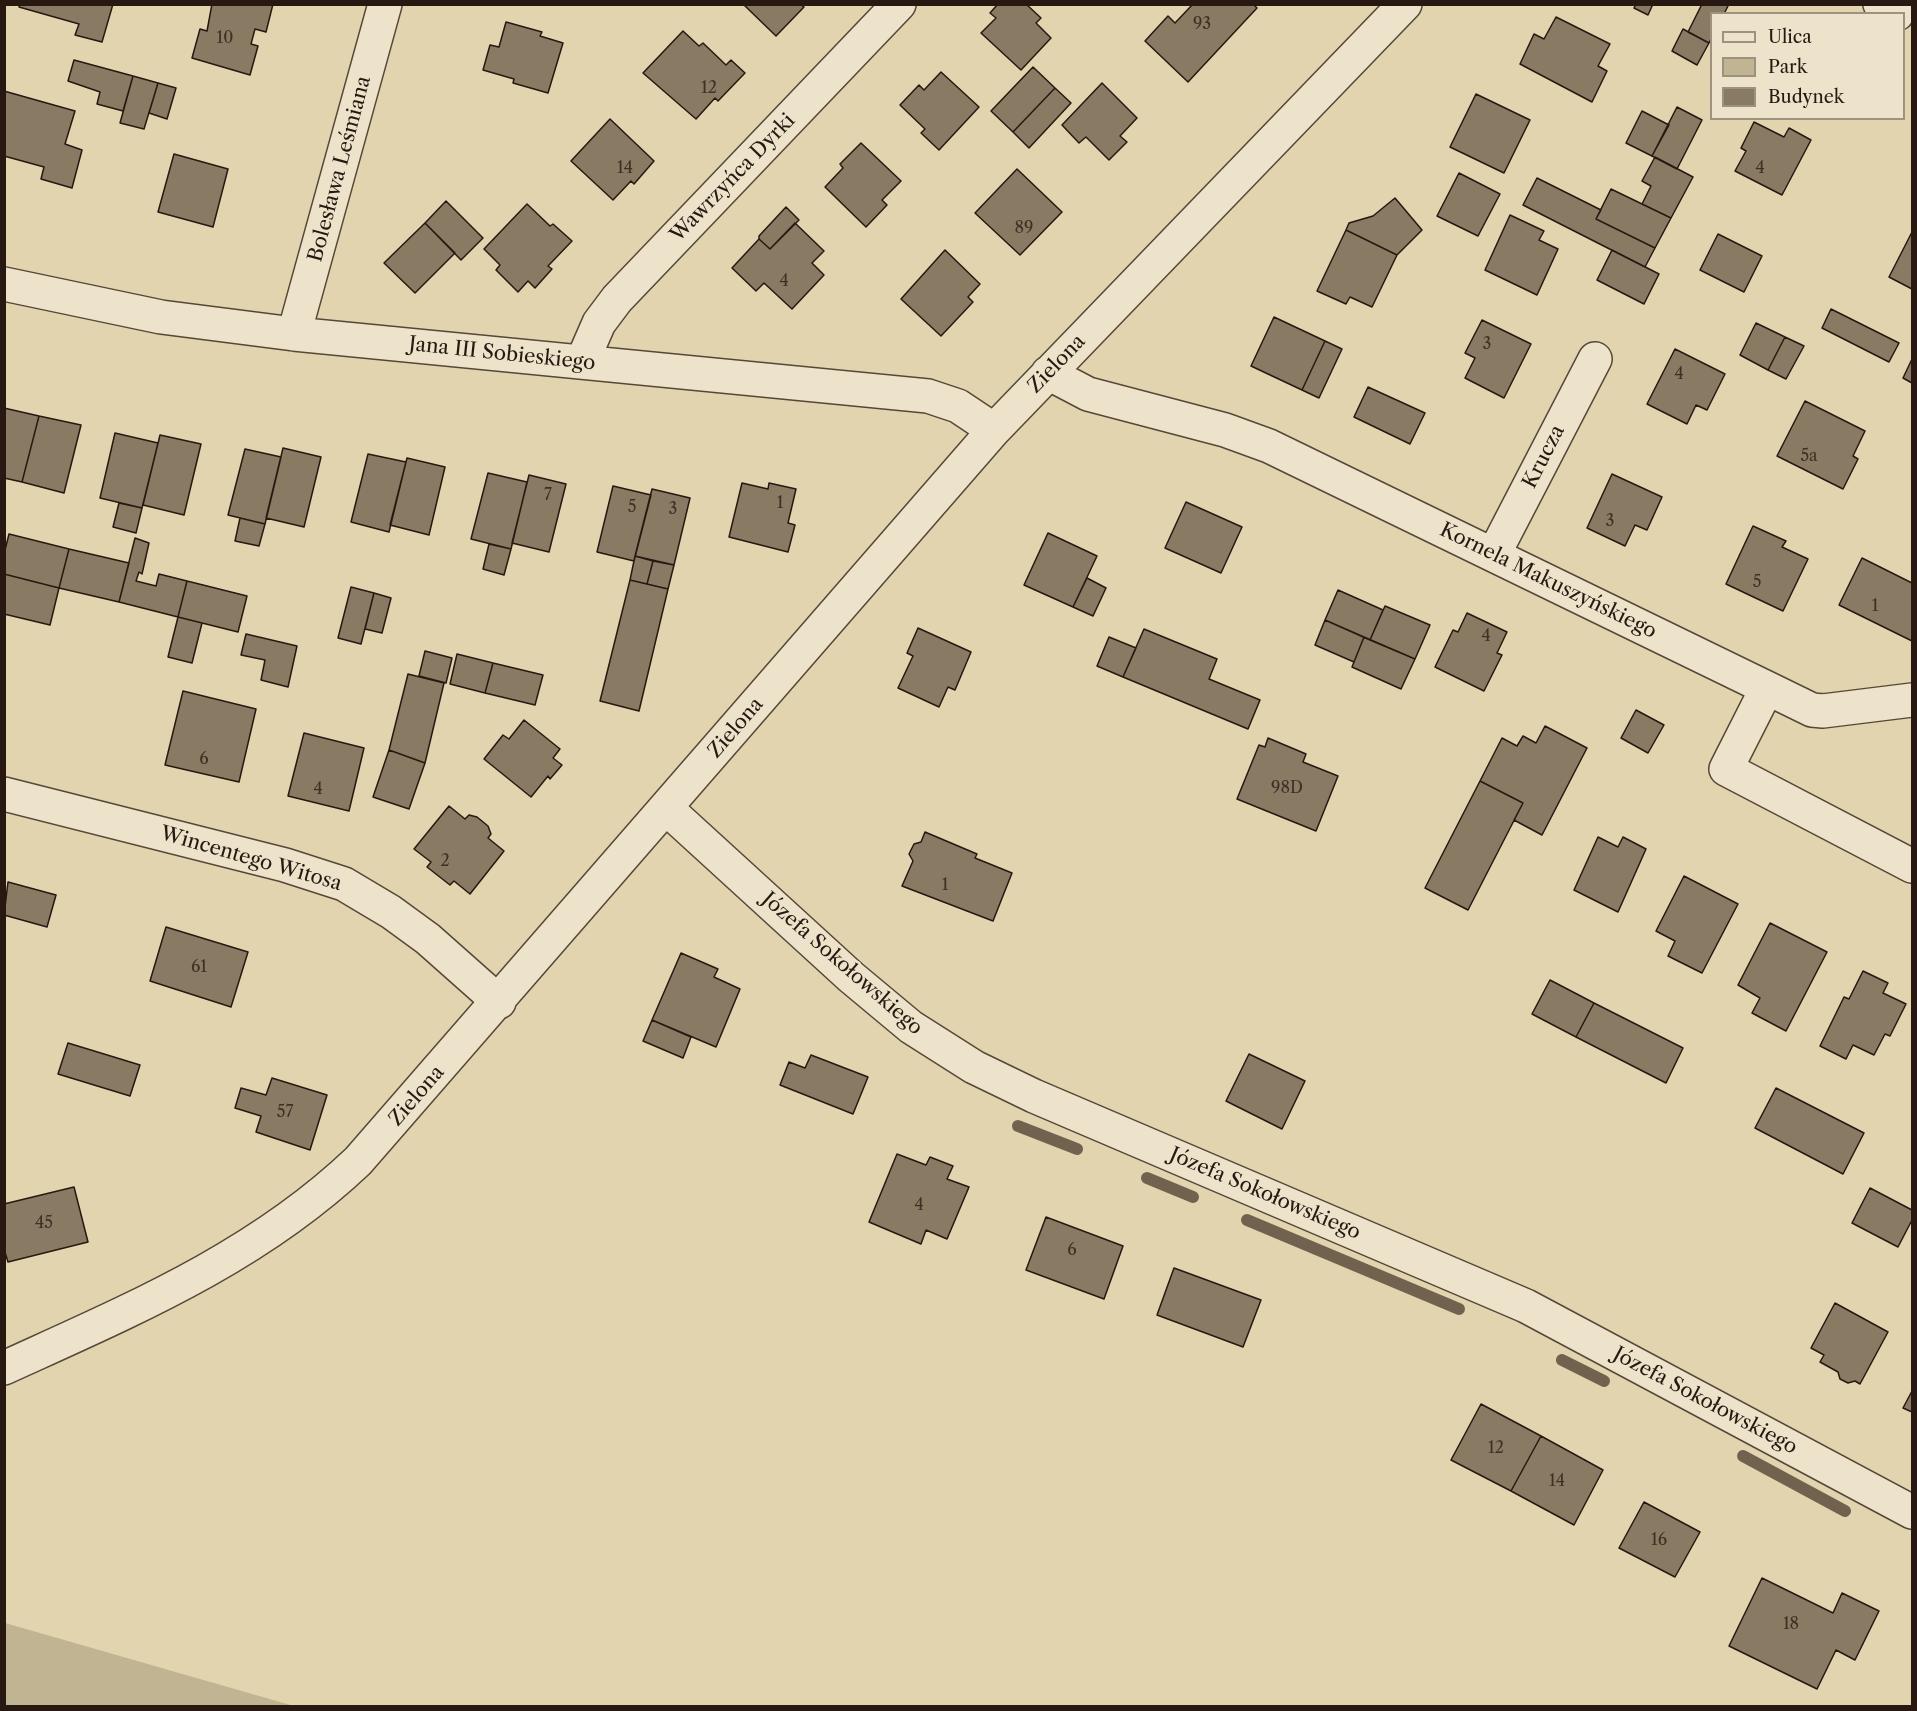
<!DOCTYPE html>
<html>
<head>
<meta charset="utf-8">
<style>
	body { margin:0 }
	#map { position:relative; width:1917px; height:1711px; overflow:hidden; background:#e1d4ae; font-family:"Libre Caslon Text",serif }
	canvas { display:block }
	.frame { position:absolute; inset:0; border:6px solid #271811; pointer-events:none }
	.legend { position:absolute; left:1710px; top:12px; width:195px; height:108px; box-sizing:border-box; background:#ece3ca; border:2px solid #9d9280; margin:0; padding:8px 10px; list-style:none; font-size:18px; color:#271811 }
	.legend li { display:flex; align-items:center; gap:12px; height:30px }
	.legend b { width:30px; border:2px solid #9d9280 }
</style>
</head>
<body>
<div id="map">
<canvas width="1917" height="1711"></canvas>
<div class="frame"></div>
<ul class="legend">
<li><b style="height:8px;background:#ece3ca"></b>Ulica</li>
<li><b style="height:16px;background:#c1b493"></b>Park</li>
<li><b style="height:16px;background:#887a63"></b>Budynek</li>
</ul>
</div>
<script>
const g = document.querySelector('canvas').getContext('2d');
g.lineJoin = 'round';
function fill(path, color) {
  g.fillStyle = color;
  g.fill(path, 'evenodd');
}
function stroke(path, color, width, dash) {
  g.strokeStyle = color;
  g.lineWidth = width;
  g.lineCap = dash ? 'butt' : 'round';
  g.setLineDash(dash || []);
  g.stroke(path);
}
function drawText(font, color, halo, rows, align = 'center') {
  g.font = font + ' "Libre Caslon Text",serif';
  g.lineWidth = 5;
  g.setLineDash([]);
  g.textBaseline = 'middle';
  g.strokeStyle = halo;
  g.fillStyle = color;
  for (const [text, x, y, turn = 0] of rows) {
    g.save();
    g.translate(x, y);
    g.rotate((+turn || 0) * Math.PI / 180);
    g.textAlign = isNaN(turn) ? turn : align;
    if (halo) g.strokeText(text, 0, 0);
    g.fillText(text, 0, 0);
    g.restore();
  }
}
fill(new Path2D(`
	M5 1623 294 1706H5Z`), '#c1b493');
stroke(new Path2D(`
	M1018 1126 1077 1149
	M1147 1178 1193 1197
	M1247 1220 1459 1309
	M1562 1360 1604 1381
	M1743 1456 1845 1511`), '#71624f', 12);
const building = new Path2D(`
	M20 4H113L102 42 75 35 79 24 19 7Z
	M212 4H273L266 32 255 29 251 44 258 46 250 75 192 58 200 29 207 31Z
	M743 4H800L804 7 776 36Z
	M998 4H1026L1041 18 1036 23 1051 38 1021 70 981 33 996 18 990 13Z
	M1193 4H1253L1257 8 1188 82 1145 41 1168 16 1175 23Z
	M1636 4H1653L1648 15 1634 8Z
	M1702 4H1729L1724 14H1712V37L1709 43 1688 32Z
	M1556 17 1610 44 1598 66 1607 71 1592 102 1520 64 1534 34 1544 39Z
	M506 22 542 32 540 36 563 43 548 93 513 83 514 79 483 70 490 45 499 47Z
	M1683 29 1709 43 1697 65 1672 51Z
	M683 31 699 46 703 43 726 65 731 60 745 73 718 101 715 98 696 119 643 73Z
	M74 60 133 76 123 111 97 104 100 92 68 81Z
	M1033 67 1055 88 1013 132 991 111Z
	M941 72 979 107 939 150 921 133 925 129 900 105 919 85 924 90Z
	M133 76 158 83 144 129 120 123Z
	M158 83 176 88 167 119 149 113Z
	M1102 83 1137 118 1120 136 1127 142 1109 160 1086 137 1079 143 1062 125Z
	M1055 88 1071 103 1029 148 1013 132Z
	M4 91 75 111 65 144 82 150 72 188 41 179 44 167 4 156Z
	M1476 94 1530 120 1504 173 1450 147Z
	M1677 107 1702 120 1677 169 1652 156Z
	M1642 111 1669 125 1652 156 1626 143Z
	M610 119 654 161 634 184 631 181 613 200 571 161Z
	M1754 122 1784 137 1789 128 1811 140 1782 195 1735 171 1746 151 1741 148Z
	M861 143 901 181 882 200 887 205 866 227 825 187 843 168 840 164Z
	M174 154 228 169 213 227 158 212Z
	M1655 157 1693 177 1671 218 1642 204 1651 186 1642 181Z
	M1017 169 1062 212 1020 255 975 213Z
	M1459 173 1500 194 1478 236 1437 216Z
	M1537 178 1601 210 1596 219 1655 248 1645 267 1523 205Z
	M1611 189 1671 218 1655 248 1596 219Z
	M1395 198 1422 230 1397 255 1346 230 1349 223 1373 216Z
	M446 201 483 238 461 260 425 223Z
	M527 204 550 226 553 224 572 241 548 266 552 269 535 288 528 281 518 292 496 270 500 265 484 249Z
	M786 207 799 220 770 249 759 239V236Z
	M1510 215 1544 231 1539 240 1558 249 1537 295 1485 270Z
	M425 223 455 253 415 293 384 263Z
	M795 223 824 251 812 263 824 275 792 309 764 283 756 291 732 268 759 239 770 249Z
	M1346 230 1397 255 1372 307 1350 297 1346 304 1317 291Z
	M1912 232V289L1889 277Z
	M1718 234 1762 256 1744 292 1700 270Z
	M945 250 980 284 968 297 973 302 941 336 901 299Z
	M1612 250 1659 274 1644 304 1597 280Z
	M1831 309 1899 343 1889 362 1822 328Z
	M1274 317 1325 341 1302 390 1251 366Z
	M1482 320 1531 344 1504 398 1465 378 1475 358 1465 353Z
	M1756 323 1785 337 1768 370 1740 355Z
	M1785 337 1804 346 1786 379 1768 370Z
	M1325 341 1342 349 1319 398 1302 390Z
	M1675 349 1725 374 1707 410 1696 405 1687 424 1647 404Z
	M1912 359V383L1903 378Z
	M1368 387 1425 413 1410 444 1354 417Z
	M1805 401 1865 431 1853 456 1858 459 1843 489 1777 456Z
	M4 408 39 416 22 482 4 478Z
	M39 416 81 425 64 493 22 482Z
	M115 433 158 443 142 508 100 498Z
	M160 435 201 444 184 515 143 505Z
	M283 448 321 457 304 527 266 518Z
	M245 449 281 457 265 524 228 515Z
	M368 454 406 462 389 532 351 522Z
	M407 458 445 467 429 535 390 525Z
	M488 473 527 482 511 549 471 539Z
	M1612 474 1662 497 1647 530 1635 525 1625 546 1587 528Z
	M529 475 566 484 549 552 512 543Z
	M742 483 768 489 769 483 796 489 788 523 795 525 788 552 729 537Z
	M613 486 651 495 634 561 597 552Z
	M652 489 690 498 674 565 635 556Z
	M1186 502 1242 527 1221 573 1165 548Z
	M119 503 142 508 136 533 113 527Z
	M240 518 265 524 259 546 235 541Z
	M1753 526 1786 541 1782 547 1808 559 1783 611 1726 584Z
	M1048 533 1097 556 1073 607 1024 585Z
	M9 534 69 549 59 588 4 574V554Z
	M135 538 149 543 142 574 139 572 136 581 156 586 159 574 187 581 178 617 119 602Z
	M489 544 511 549 504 575 483 569Z
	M69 549 129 563 119 602 59 588Z
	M635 556 653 561 647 584 630 580Z
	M1862 558 1912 583V641L1839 605Z
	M653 561 674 565 668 589 647 584Z
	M4 574 59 588 50 625 4 614Z
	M1087 578 1106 588 1093 616 1073 607Z
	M630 580 668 589 639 711 600 701Z
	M187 581 247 596 238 632 178 617Z
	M351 587 374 593 361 644 338 638Z
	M1338 590 1383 610 1370 640 1325 620Z
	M374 593 391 598 382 633 365 629Z
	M1385 606 1430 625 1415 659 1370 640Z
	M1467 613 1507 632 1497 653 1502 655 1484 691 1435 667 1453 630 1458 632Z
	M178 617 202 623 192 663 168 657Z
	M1325 620 1364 637 1354 662 1315 645Z
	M918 628 971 652 955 690 948 687 939 707 898 688 913 656 907 653Z
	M1144 629 1217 659 1209 679 1260 700 1248 729 1123 677Z
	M246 634 297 646 288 687 261 680 265 660 241 655Z
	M1109 637 1136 648 1123 677 1097 666Z
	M1364 637 1415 659 1401 689 1352 667Z
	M425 651 452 658 446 683 419 676Z
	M457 654 493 663 485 693 450 684Z
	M493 663 543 675 535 705 485 693Z
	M408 674 444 683 425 763 389 750Z
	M183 691 256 709 239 782 165 765Z
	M1636 710 1664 725 1648 753 1621 738Z
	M524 720 560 749 553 758 562 765 550 779 548 776 531 797 484 759 503 735 509 739Z
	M1545 726 1587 748 1542 835 1514 820 1523 803 1480 781 1502 738 1517 746 1523 736 1536 743Z
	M304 733 364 748 349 811 288 796Z
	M1268 738 1306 754 1303 762 1338 776 1316 831 1237 799 1259 745 1265 747Z
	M389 750 425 763 409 809 373 797Z
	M1480 781 1523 803 1468 910 1425 888Z
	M449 806 465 819 469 815 477 817 488 826 491 834 488 838 504 851 470 894 454 881 450 885 427 867 431 862 414 849Z
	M925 832 977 854 975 858 1012 873 993 921 902 886 913 861 909 854 914 844 921 842Z
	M1598 837 1618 847 1623 837 1646 849 1618 912 1574 890Z
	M1684 876 1738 904 1702 973 1668 956 1675 941 1656 931Z
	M8 882 56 895 47 927 4 915Z
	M1770 923 1827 952 1786 1031 1752 1013 1760 998 1738 985Z
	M166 927 248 952 231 1007 150 981Z
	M681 953 718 969 714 977 740 989 716 1047 652 1020Z
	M1863 971 1888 983 1883 993 1906 1004 1890 1036 1885 1034 1874 1055 1853 1045 1846 1059 1820 1046 1844 997 1849 999Z
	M1550 980 1594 1003 1576 1037 1532 1014Z
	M1594 1003 1683 1048 1666 1083 1576 1037Z
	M652 1020 691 1037 683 1058 643 1041Z
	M68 1043 140 1065 130 1096 58 1074Z
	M1249 1054 1305 1081 1282 1129 1226 1101Z
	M811 1055 868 1077 853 1114 780 1085 789 1062 805 1068Z
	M272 1078 327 1095 310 1150 256 1132 261 1116 235 1108 241 1088 266 1095Z
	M1776 1088 1864 1133 1843 1174 1755 1128Z
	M897 1154 926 1165 930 1157 953 1166 947 1179 969 1187 947 1239 926 1230 921 1244 869 1222Z
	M74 1187 88 1242 8 1262 4 1249V1204Z
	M1870 1188 1912 1210V1220L1898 1247 1852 1223Z
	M1046 1217 1123 1246 1104 1299 1026 1270Z
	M1174 1268 1261 1300 1243 1347 1157 1315Z
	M1835 1303 1888 1332 1860 1384 1855 1381 1848 1383 1840 1379 1838 1372 1820 1362 1824 1355 1811 1348Z
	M1912 1391V1412L1903 1408Z
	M1481 1404 1541 1436 1511 1491 1451 1460Z
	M1541 1436 1603 1470 1574 1525 1511 1491Z
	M1644 1502 1700 1532 1675 1577 1619 1548Z
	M1762 1578 1833 1613 1842 1593 1879 1611 1855 1660 1836 1650 1817 1689 1729 1646Z`);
fill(building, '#887a63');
stroke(building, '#271811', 1.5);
const minor = new Path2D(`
	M1880 4 1897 14
	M4 284 161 317 294 334 928 396 958 406 994 430
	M294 334 385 4
	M582 362 599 323 617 299 899 4
	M1048 373 1088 394 1225 430 1269 446 1767 688 1726 769 1912 866
	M1494 554 1595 359
	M1767 688 1812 710 1823 711 1912 700
	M4 794 285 865 344 884 391 912 428 939 499 1002
	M666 808 851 977 911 1027 974 1067 1034 1096 1526 1306 1912 1512
	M4 1368C131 1310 256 1258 358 1161L994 430 1405 4`);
stroke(minor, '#564738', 36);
stroke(minor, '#ece3ca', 33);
drawText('16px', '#3f3026', null, [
	["93",1202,24],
	["10",225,38],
	["12",709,88],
	["14",625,168],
	["4",1760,168],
	["89",1024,228],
	["4",784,281],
	["3",1487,344],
	["4",1679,374],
	["5a",1809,456],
	["7",548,495],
	["1",780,503],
	["5",632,507],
	["3",673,509],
	["3",1610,521],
	["5",1757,582],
	["1",1875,606],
	["4",1486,636],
	["6",204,759],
	["98D",1287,788],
	["4",318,789],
	["2",445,861],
	["1",945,885],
	["61",199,967],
	["57",285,1112],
	["4",919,1205],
	["45",44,1223],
	["6",1072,1250],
	["12",1496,1448],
	["14",1557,1481],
	["16",1659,1540],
	["18",1791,1624]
]);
drawText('20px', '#271811', '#ece3ca', [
	["Bolesława Leśmiana",340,169,-75],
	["Wawrzyńca Dyrki",733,178,-46],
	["Jana III Sobieskiego",502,354,6],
	["Zielona",1057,364,-46],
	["Krucza",1544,457,-63],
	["Kornela Makuszyńskiego",1548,581,26],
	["Zielona",736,728,-49],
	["Wincentego Witosa",251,859,16],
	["Józefa Sokołowskiego",842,964,41],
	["Zielona",417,1096,-49],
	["Józefa Sokołowskiego",1265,1194,23],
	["Józefa Sokołowskiego",1705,1401,28]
]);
</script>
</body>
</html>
